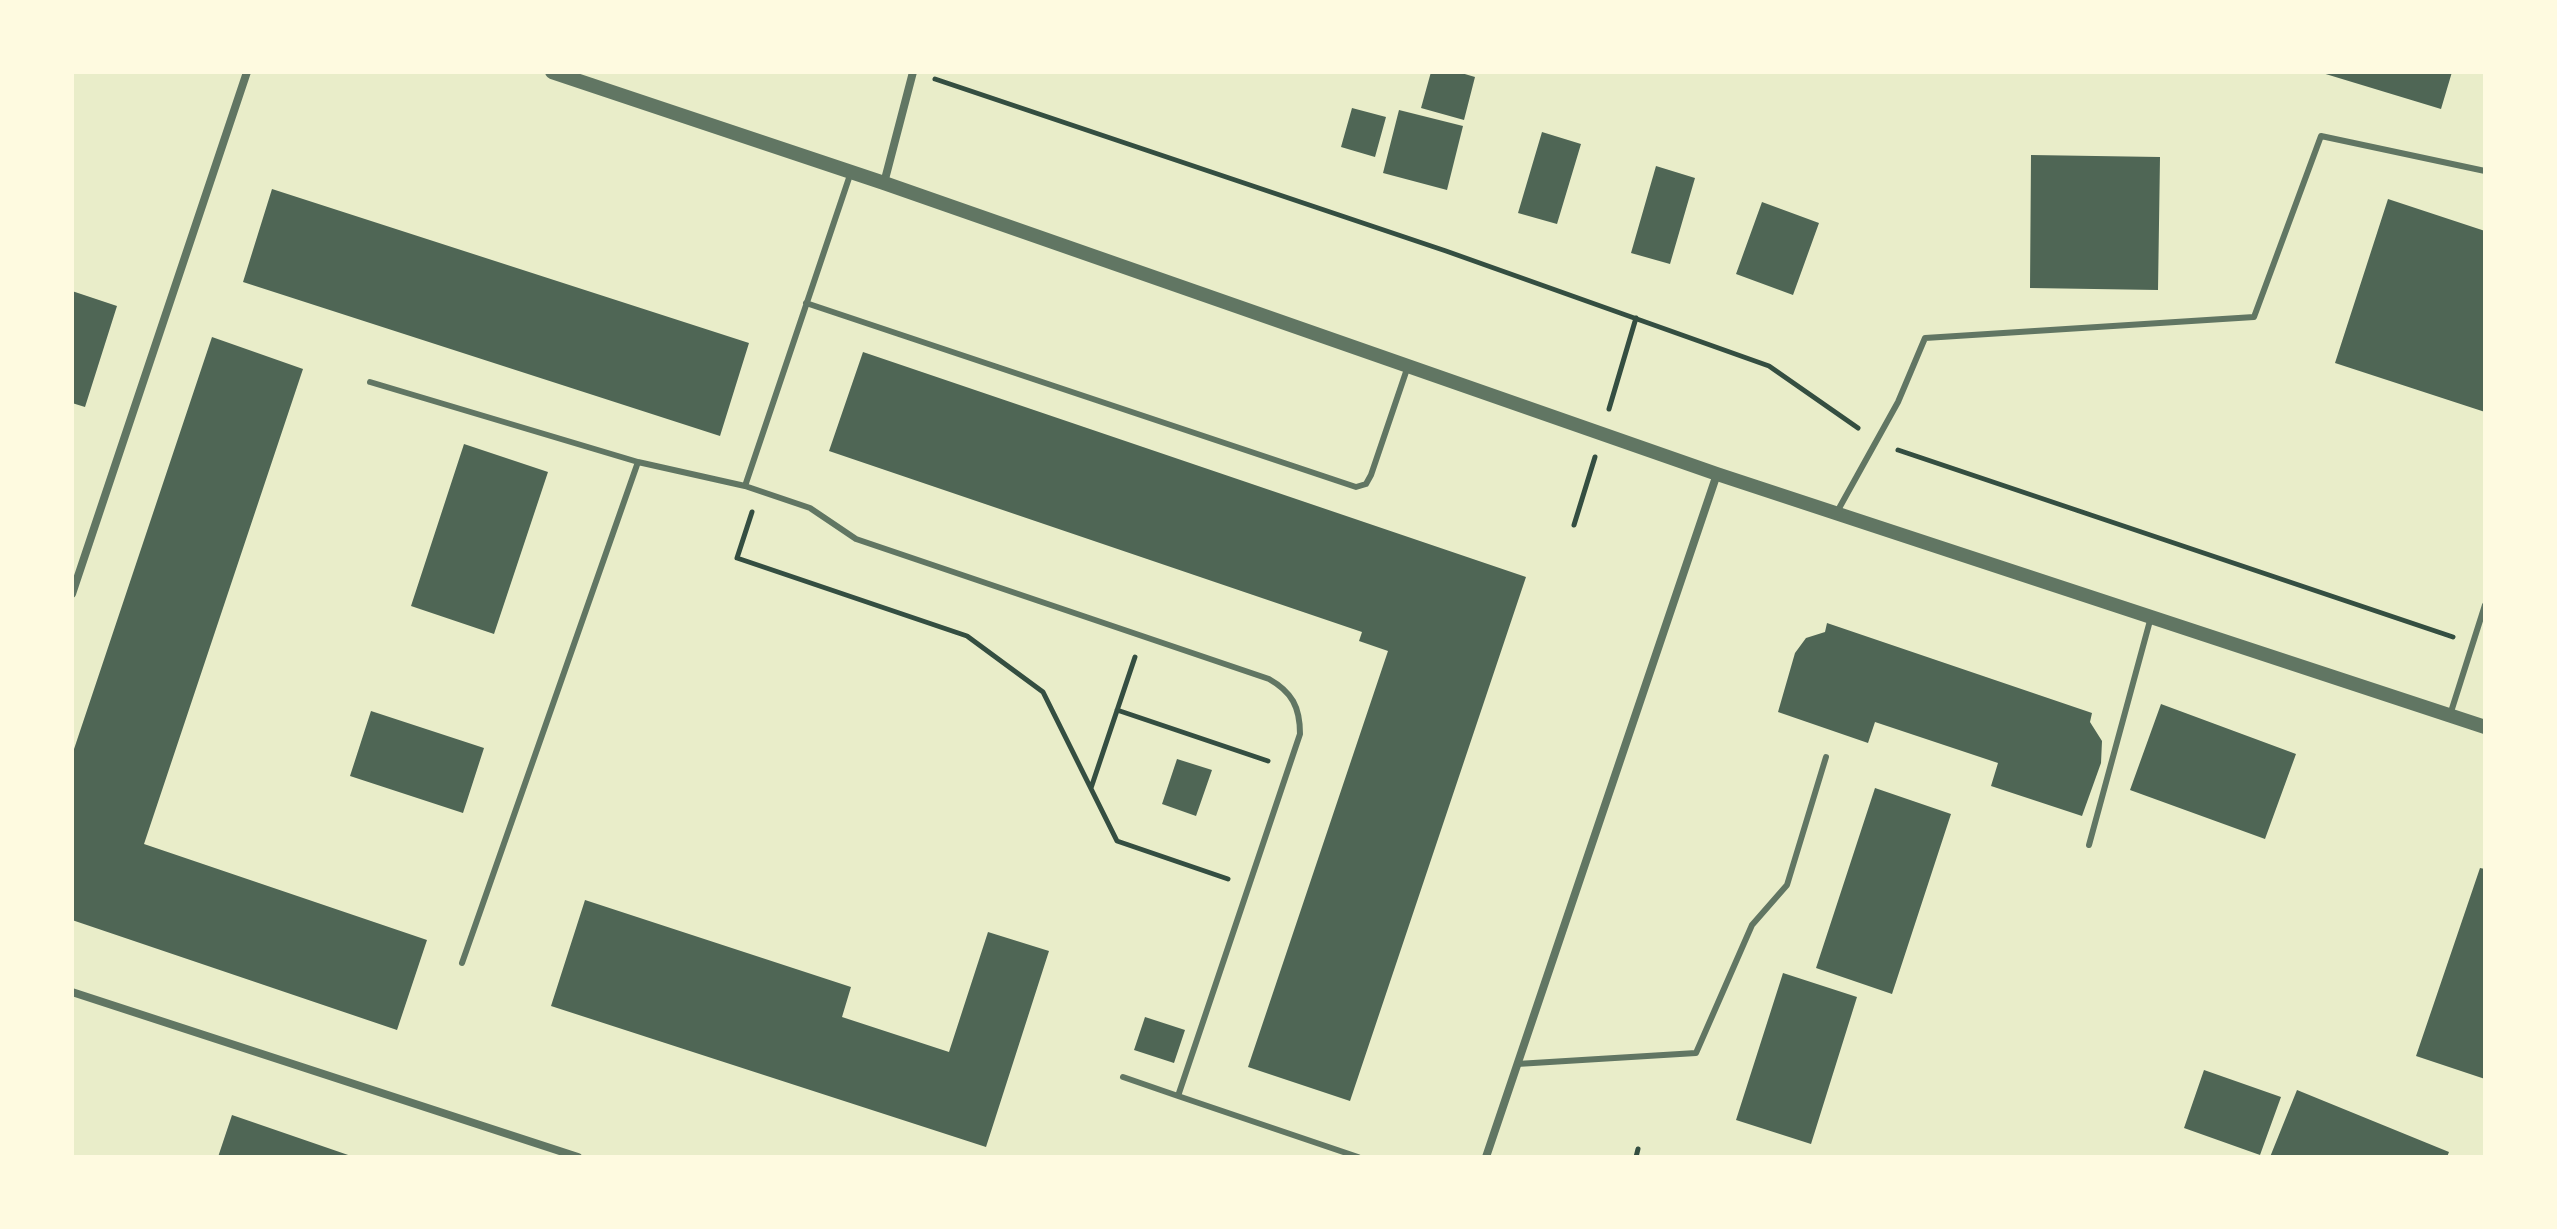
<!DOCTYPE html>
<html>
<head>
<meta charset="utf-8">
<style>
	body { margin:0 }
	#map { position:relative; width:2557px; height:1229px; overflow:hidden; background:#e9edc9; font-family:Raleway,sans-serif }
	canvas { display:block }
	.frame { position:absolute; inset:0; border:74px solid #fefae0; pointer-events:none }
</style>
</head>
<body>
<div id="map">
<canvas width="2557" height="1229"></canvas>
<div class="frame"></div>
</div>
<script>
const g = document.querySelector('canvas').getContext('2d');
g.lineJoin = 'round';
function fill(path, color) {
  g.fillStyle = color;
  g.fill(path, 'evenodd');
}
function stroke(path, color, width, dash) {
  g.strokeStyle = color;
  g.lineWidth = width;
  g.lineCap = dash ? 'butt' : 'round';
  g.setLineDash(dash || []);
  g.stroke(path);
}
fill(new Path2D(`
	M1431 72H1458L1475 77 1464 120 1421 108Z
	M2319 72H2452L2441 109Z
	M1352 108 1386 117 1375 157 1341 147Z
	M1399 110 1463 126 1447 190 1383 173Z
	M1542 132 1581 144 1557 224 1518 213Z
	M2031 155 2160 157 2158 290 2030 288Z
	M1656 166 1695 178 1670 264 1631 253Z
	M272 189 749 343 720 436 243 282Z
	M2388 199 2485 231V412L2335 363Z
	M1762 202 1819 223 1793 295 1736 274Z
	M72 291 117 306 85 407 72 403Z
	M212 337 303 369 144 844 427 940 397 1030 72 920V755Z
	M863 352 1526 577 1350 1101 1248 1067 1388 651 1359 641 1362 632 829 451Z
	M464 444 548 472 494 634 411 606Z
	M1827 623 2092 713 2090 722 2102 741 2101 763 2082 816 1991 786 1998 763 1875 722 1868 743 1778 712 1795 653 1806 638 1825 632Z
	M2161 704 2296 754 2265 839 2130 790Z
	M371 711 484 748 463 813 350 776Z
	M1177 759 1212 770 1196 816 1162 804Z
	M1875 788 1951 814 1892 994 1816 968Z
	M2480 868 2485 869V1079L2416 1056Z
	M585 900 851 987 842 1017 949 1052 988 932 1049 951 986 1147 551 1006Z
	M1783 973 1857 997 1811 1144 1736 1120Z
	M1145 1017 1185 1030 1174 1063 1134 1050Z
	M2204 1070 2281 1097 2260 1155 2184 1128Z
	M2297 1090 2449 1152 2447 1157H2270Z
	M232 1115 354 1157H218Z`), '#4f6655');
stroke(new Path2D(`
	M935 79 1446 251 1769 366 1858 428
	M1609 409 1636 318
	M1898 450 2453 637
	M752 512 737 558 967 636 1043 692 1117 841 1228 879
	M1574 525 1595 457
	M1117 710 1268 761
	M1091 788 1135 657
	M1636 1157 1638 1149`), '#344e41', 5);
stroke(new Path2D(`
	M806 303 1356 487 1366 484 1371 475 1408 366
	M370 382 638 462 745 486 851 172
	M745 486 810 508 856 539 1269 679C1292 692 1300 707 1300 734L1178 1096 1358 1157
	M1837 512 1898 402 1925 338 2254 317 2321 136 2485 171
	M2450 715 2485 605
	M2089 845 2151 617
	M462 963 638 462
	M1517 1064 1696 1053 1752 925 1787 885 1826 757
	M1123 1077 1178 1096`), '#617663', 6);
stroke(new Path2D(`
	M884 183 913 72
	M72 594 247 72
	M72 992 578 1157
	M1486 1157 1717 474`), '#617663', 8);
stroke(new Path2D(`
	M552 72 884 183 1717 474 2485 727`), '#617663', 14);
</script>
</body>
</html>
